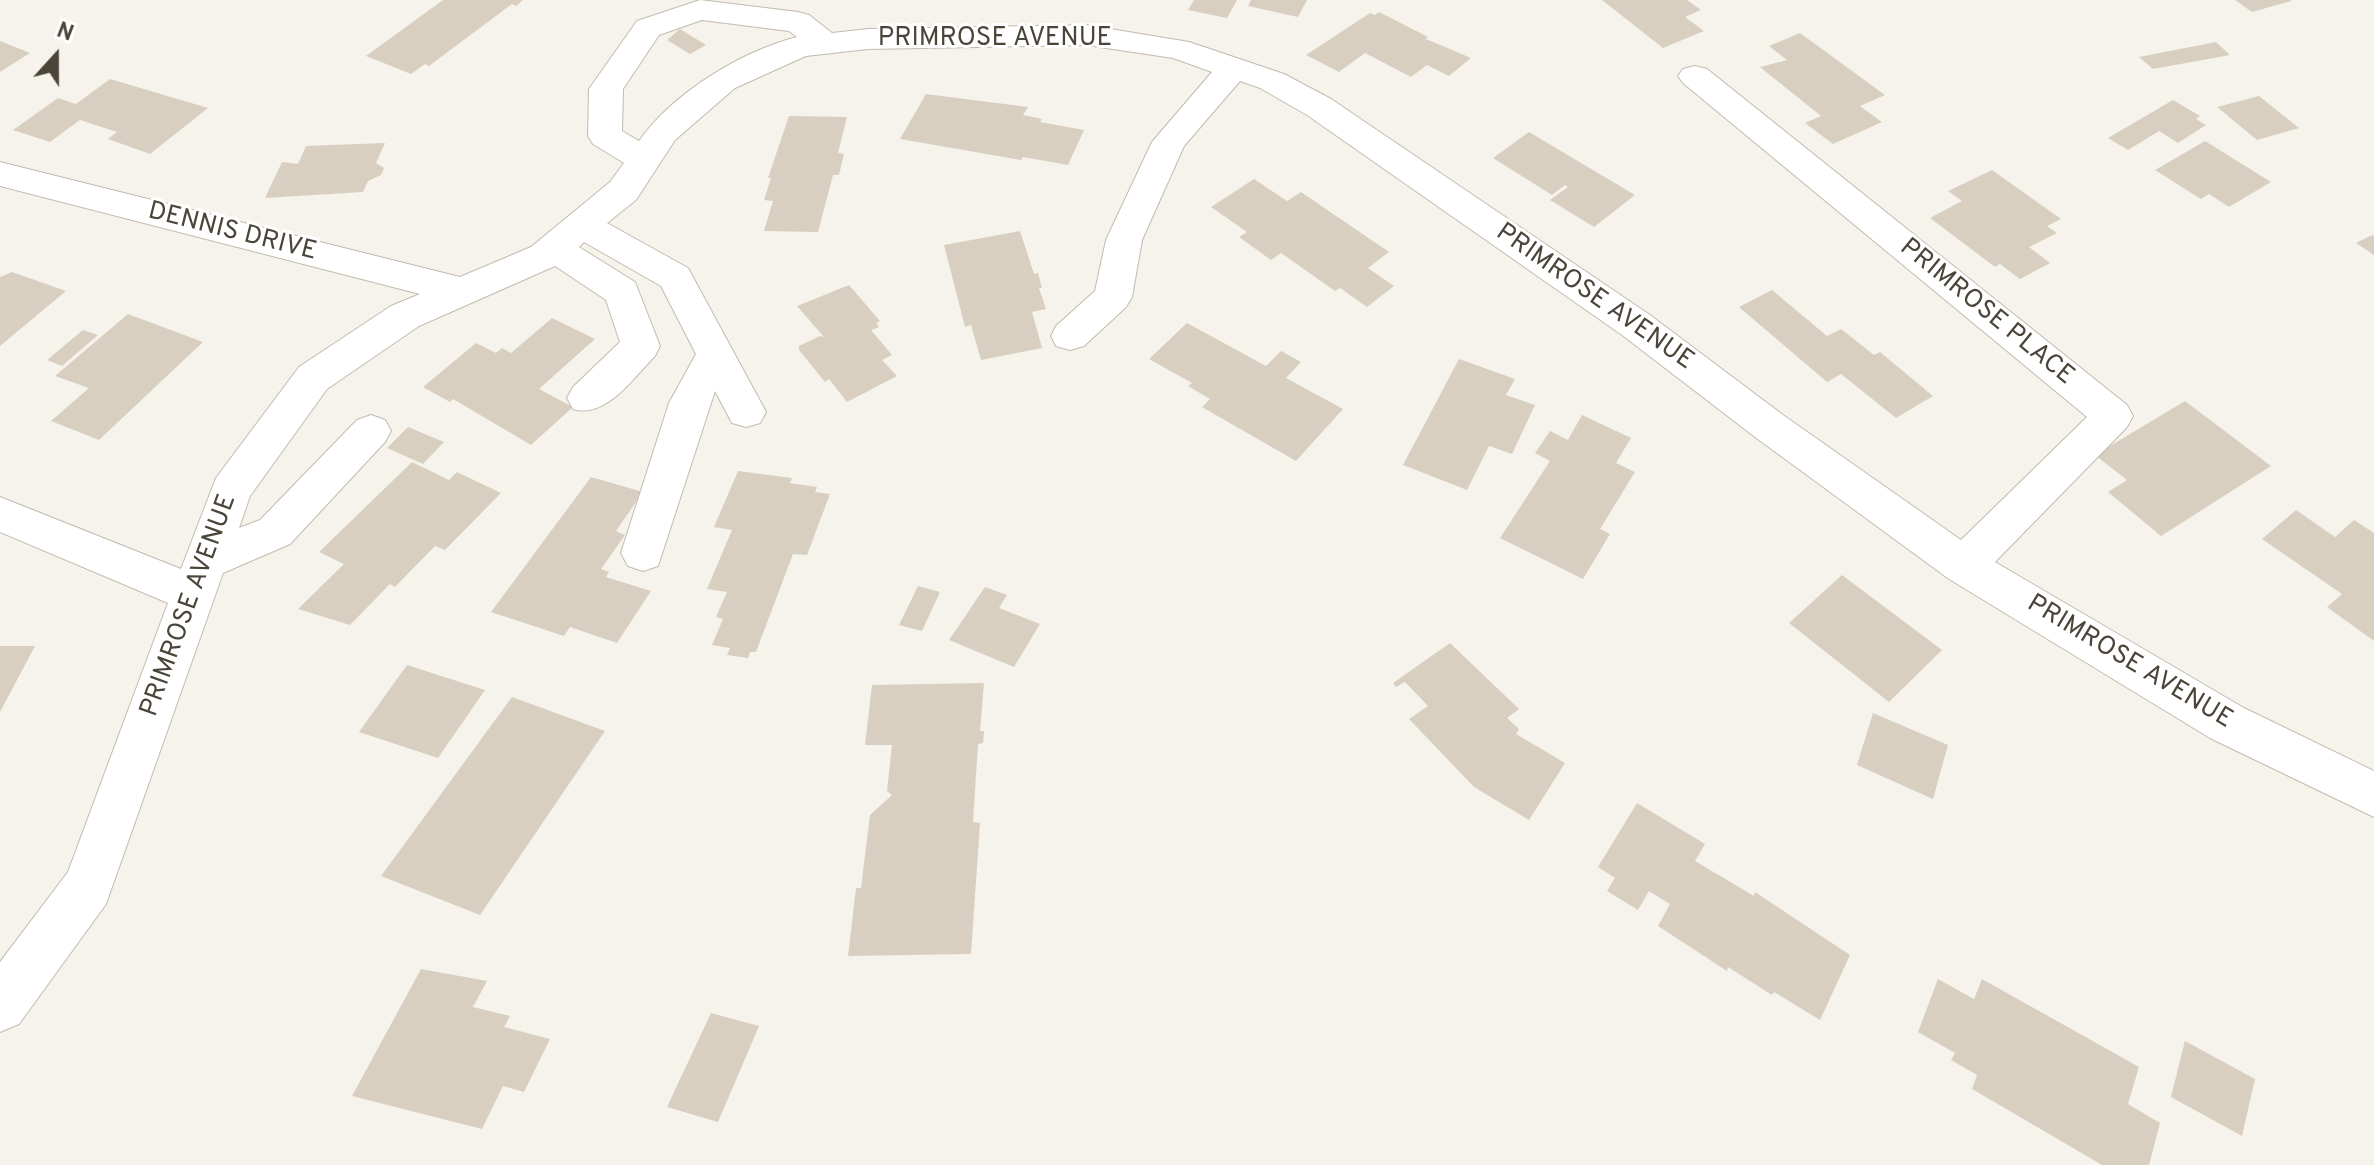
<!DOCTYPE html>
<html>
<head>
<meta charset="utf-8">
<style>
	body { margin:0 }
	#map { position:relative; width:2374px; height:1165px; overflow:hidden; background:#f6f3ec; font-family:Overpass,sans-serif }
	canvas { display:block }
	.north { position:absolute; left:16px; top:16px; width:80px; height:80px; -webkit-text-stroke:6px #fff; paint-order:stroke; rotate:21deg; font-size:22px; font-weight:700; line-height:32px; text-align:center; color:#4b4439 }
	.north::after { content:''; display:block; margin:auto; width:28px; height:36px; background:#4b4439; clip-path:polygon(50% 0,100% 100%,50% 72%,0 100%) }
</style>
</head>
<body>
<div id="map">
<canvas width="2374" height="1165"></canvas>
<div class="north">N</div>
</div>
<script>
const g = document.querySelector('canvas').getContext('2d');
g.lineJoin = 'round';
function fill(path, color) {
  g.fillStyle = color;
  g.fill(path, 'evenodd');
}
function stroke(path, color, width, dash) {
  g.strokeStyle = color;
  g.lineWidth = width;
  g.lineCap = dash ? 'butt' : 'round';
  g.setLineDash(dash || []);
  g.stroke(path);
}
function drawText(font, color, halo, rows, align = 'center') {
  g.font = font + ' Overpass,sans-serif';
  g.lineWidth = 6;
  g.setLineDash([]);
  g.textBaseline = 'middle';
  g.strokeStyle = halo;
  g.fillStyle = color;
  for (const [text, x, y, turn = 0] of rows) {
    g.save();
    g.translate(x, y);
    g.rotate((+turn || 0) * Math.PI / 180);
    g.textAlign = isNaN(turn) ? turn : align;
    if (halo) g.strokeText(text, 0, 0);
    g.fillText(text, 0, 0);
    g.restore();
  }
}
fill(new Path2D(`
	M443 0H523L516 6 512 4 429 66 425 64 411 74 366 56Z
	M1194 0H1237L1227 18 1188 10Z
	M1251 0H1307L1298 17 1248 6Z
	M1602 0H1687L1701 10 1685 17 1704 31 1663 48Z
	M2235 0H2291V1L2252 12Z
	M1379 12 1428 37 1426 39 1471 58 1449 76 1427 65 1411 77 1365 53 1339 72 1306 55 1370 13 1375 15Z
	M680 29 706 45 690 54 667 40Z
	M1800 33 1885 95 1860 106 1882 122 1833 144 1805 123 1821 116 1760 67 1787 60 1769 46Z
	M0 41 30 53 0 72Z
	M2216 42 2230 55 2153 69 2139 57Z
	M110 79 208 108 150 154 108 139 117 132 80 120 50 142 13 130 58 98 76 104Z
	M926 94 1028 107 1023 115 1042 119 1040 122 1084 130 1068 165 1023 157 1021 160 900 139Z
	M2259 96 2299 128 2257 140 2217 107Z
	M2173 100 2200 116 2196 119 2206 125 2178 143 2159 131 2128 150 2108 138Z
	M789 116 847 117 838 153 844 154 839 175H833L818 232 764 231 773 201 764 200 771 178H768Z
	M1529 132 1635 195 1594 227 1550 200 1568 187 1565 185 1552 195 1493 158Z
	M2205 141 2271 182 2229 207 2209 194 2201 199 2155 170Z
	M385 143 376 163 384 168 381 175 368 181 363 192 265 198 282 162 298 164 306 146Z
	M1992 170 2061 219 2047 226 2057 233 2029 247 2050 263 2020 279 2000 264 1995 267 1930 218 1962 201 1948 191Z
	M1254 179 1287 201 1301 192 1389 252 1368 268 1394 286 1367 307 1340 288 1335 291 1281 253 1271 260 1239 237 1247 232 1211 207Z
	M1020 231 1034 274 1038 273 1042 288H1039L1046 309 1032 312 1042 348 981 360 971 325 965 327 944 245Z
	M2372 235 2374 236V255L2356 243Z
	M12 272 66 291 0 346V277Z
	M849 285 880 321 876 323 879 327 871 330 892 355 882 360 897 376 847 402 829 379 825 382 799 350V346L820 336 824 337 797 306Z
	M1772 290 1827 336 1841 329 1874 355 1880 352 1933 396 1896 418 1841 374 1827 382 1739 307Z
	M128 314 203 342 99 440 51 421 89 388 55 376Z
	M552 318 595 339 539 389 573 407 531 445 453 399 450 402 423 387 476 343 496 353 502 348 511 353Z
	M1187 323 1266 366 1281 351 1301 362 1286 378 1343 409 1296 461 1202 407 1210 399 1188 386 1192 383 1149 359Z
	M83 330 98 335 62 366 47 360Z
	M1459 359 1515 379 1506 395 1535 405 1512 454 1489 446 1467 490 1403 465Z
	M2185 401 2271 466 2161 536 2108 492 2127 480 2095 455Z
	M1582 415 1631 438 1616 463 1635 472 1600 529 1610 534 1583 579 1500 538 1550 461 1535 453 1550 431 1568 440Z
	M408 427 444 442 423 464 387 448Z
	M412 462 449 480 457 472 501 493 445 550 435 546 395 587 390 584 350 625 298 609 344 564 319 552Z
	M738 471 792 478 790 483 817 487 815 492 830 494 807 555 793 554 756 652H750L748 658 727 655 730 648 712 645 723 619 716 617 727 592 707 589 732 530 714 527Z
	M591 477 643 492 616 531 625 535 601 569 609 572 606 577 651 591 617 643 570 627 564 636 491 612Z
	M2296 510 2335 537 2354 520 2374 533V641L2327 607 2342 594 2262 539Z
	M1842 575 1942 650 1889 702 1789 623Z
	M918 586 940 592 922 631 899 625Z
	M985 587 1007 595 999 608 1040 624 1014 667 949 640Z
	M1450 643 1519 709 1507 718 1519 729 1516 734 1565 763 1529 820 1474 787 1409 719 1428 706 1405 682 1396 687 1393 683Z
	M0 646H35L0 712Z
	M407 665 485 690 438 758 359 732Z
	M984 683 980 731H984L983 743 978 744 973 822 980 823 971 954 848 956 856 888H861L870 815 892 795 887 791 892 745H865L872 685Z
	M512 697 605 731 480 915 381 876Z
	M1873 713 1948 745 1933 799 1857 765Z
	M1637 803 1705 844 1695 861 1754 896 1755 892 1850 955 1820 1020 1774 992 1772 995 1728 967 1727 971 1658 926 1670 904 1649 891 1638 910 1607 891 1615 878 1598 867Z
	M421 969 487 981 473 1007 510 1016 504 1027 550 1039 524 1092 503 1086 482 1129 352 1096Z
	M1938 979 1974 999 1982 979 2139 1067 2128 1104 2160 1123 2149 1165H2102L1972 1089 1977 1075 1951 1060 1955 1053 1918 1032Z
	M711 1013 759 1026 718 1122 667 1107Z
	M2185 1041 2255 1079 2242 1136 2171 1097Z`), '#d8cfc1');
const minor = new Path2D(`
	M700 0 798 12 809 15 832 33 868 29 1086 25 1189 42 1284 74 1331 99 1650 315 1783 415 1961 540 2087 417 1683 83 1678 76 1683 69 1695 66 1707 69 2127 405 2133 416 2127 427 1995 562 2244 708 2374 771V817L2210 738 1949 579 1755 437 1622 335 1307 115 1260 88 1240 81 1184 146 1142 240 1132 297 1126 307 1084 346 1070 350 1056 346 1051 336 1056 326 1095 291 1106 240 1152 142 1212 72 1173 58 1086 45 868 49 806 56 735 88 675 140 636 200 607 223 688 268 766 412 760 423 746 427 732 423 715 391 658 566 643 571 628 566 621 553 669 403 696 354 661 286 584 242 579 247 635 282 660 346 655 356C633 378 606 419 573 409L567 398 573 387 620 342 606 300 555 266 419 326 327 389 250 496 239 528 260 520 357 420 371 415 385 420 391 431 385 442 290 544 223 573 106 904 19 1024 0 1032V962L68 872 168 603 0 532V497L181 569 216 478 299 367 391 306 420 294 0 186V162L460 277 531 247 610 182 624 163 593 144 588 136 589 89 637 21ZM702 20 789 31 797 37C740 52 673 93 639 141L622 131 623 89 659 35Z`);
stroke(minor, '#c2bbae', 2);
fill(minor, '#fff');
drawText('26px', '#4b4439', '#fff', [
	["PRIMROSE AVENUE",995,40],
	["DENNIS DRIVE",232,233,14],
	["PRIMROSE AVENUE",1594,298,35],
	["PRIMROSE PLACE",1986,313,39],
	["PRIMROSE AVENUE",190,606,-70],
	["PRIMROSE AVENUE",2129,663,31]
]);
</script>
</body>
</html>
